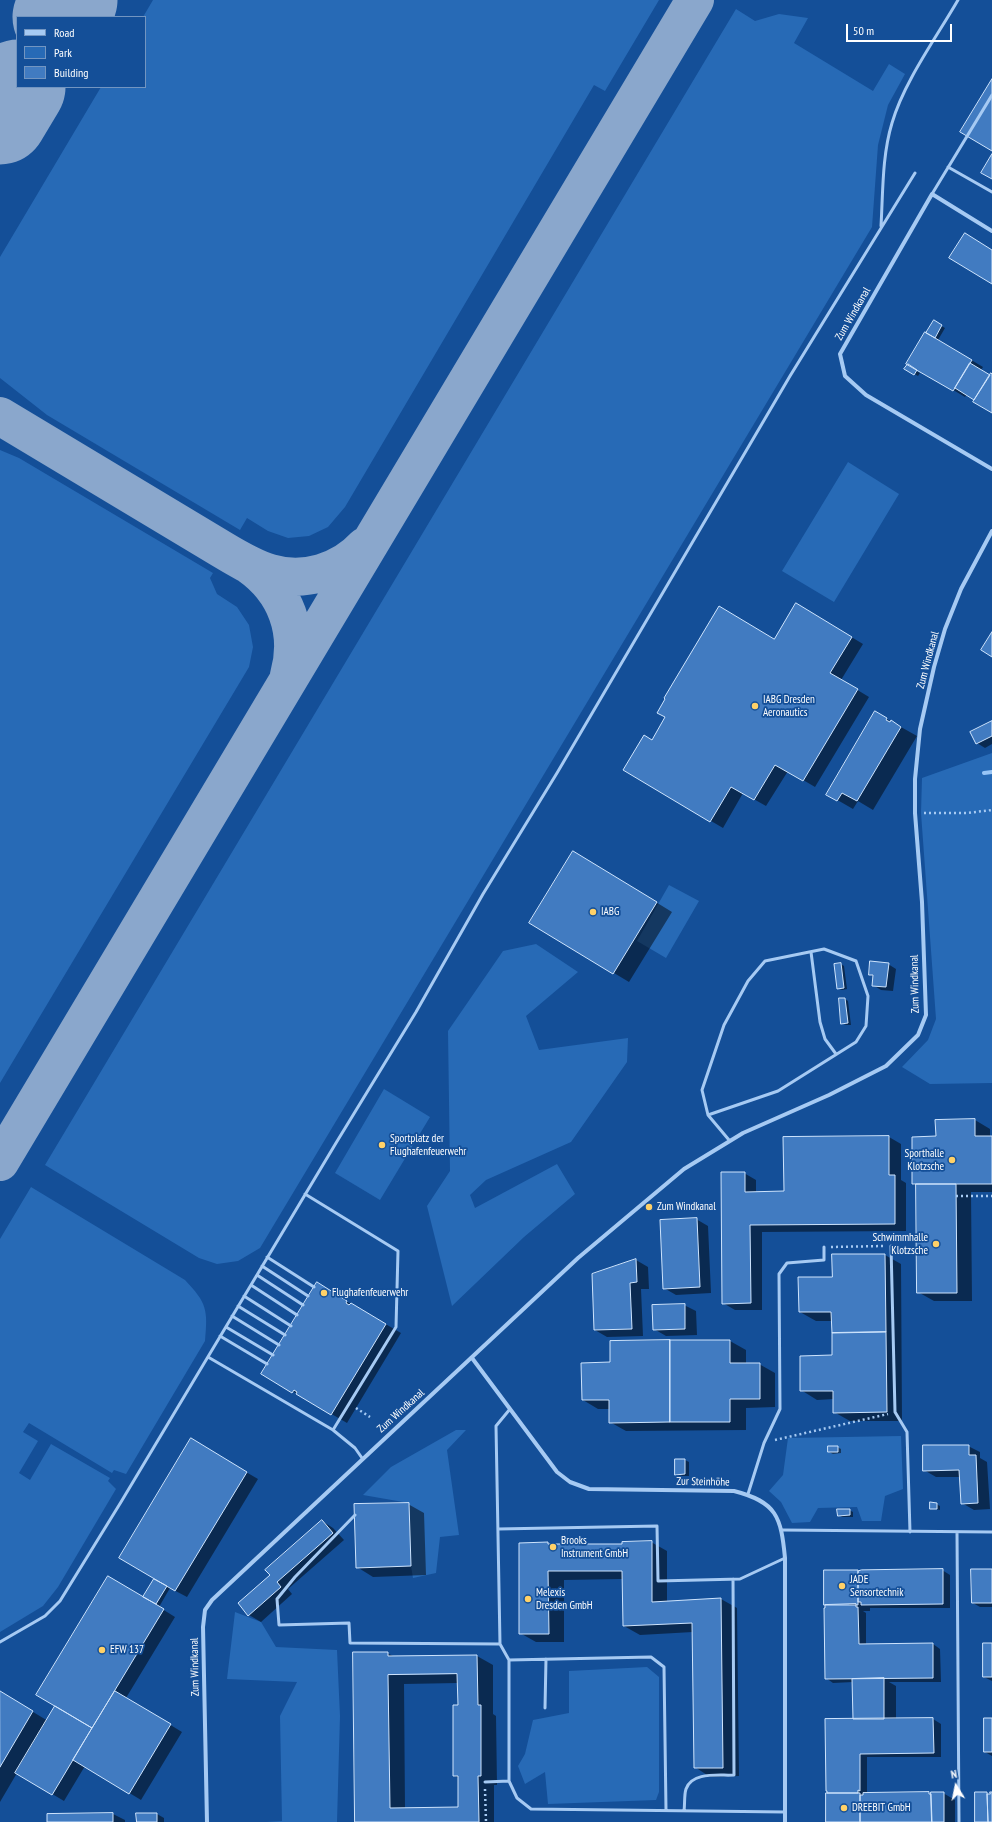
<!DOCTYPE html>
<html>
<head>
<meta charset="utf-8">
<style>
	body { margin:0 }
	#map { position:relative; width:992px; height:1822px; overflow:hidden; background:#144f98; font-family:"PT Sans Narrow",sans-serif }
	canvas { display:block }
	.legend { position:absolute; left:16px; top:16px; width:130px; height:72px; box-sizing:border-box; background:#144f98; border:1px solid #7295c1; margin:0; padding:5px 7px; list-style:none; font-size:12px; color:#fff }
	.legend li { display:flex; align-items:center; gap:8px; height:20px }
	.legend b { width:20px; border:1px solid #7295c1 }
	.north { position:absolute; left:936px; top:1766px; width:40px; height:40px; -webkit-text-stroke:3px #144f98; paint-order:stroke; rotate:350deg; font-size:11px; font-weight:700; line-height:16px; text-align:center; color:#fff }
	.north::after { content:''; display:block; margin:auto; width:14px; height:18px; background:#fff; clip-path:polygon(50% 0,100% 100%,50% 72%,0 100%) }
	.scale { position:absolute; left:846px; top:24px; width:106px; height:18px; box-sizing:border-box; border:2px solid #fff; border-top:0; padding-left:5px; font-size:12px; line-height:14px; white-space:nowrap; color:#fff; -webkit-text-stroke:3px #144f98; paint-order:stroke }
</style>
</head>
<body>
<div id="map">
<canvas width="992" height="1822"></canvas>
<ul class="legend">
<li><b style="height:5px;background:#a6caf3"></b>Road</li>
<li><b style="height:11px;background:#276ab6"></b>Park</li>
<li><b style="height:11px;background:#417bc1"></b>Building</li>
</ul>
<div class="north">N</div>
<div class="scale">50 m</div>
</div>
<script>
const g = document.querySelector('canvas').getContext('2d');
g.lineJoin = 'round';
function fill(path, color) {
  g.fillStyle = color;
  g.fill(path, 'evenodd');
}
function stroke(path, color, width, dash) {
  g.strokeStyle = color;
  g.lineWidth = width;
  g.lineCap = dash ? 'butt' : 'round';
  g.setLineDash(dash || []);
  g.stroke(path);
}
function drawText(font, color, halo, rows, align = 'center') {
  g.font = font + ' "PT Sans Narrow",sans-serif';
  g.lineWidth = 3.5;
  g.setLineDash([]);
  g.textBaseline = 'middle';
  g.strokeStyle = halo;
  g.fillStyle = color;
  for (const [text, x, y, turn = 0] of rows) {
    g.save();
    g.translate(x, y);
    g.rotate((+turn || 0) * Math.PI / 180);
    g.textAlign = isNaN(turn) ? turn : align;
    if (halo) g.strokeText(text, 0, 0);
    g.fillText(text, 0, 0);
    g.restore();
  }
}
fill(new Path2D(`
	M153 0H659L605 91 594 85 345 507 328 527 309 536 288 538 268 531 247 518 240 530 47 415 0 378V257L101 87H145V17H143Z
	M736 9 755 21 779 14 808 18 794 43 873 91 889 64 905 74 888 105 878 145 872 227 260 1248 238 1261 217 1264 199 1258 45 1165Z
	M0 450 19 458 213 573 210 578 217 594 237 607 249 625 253 647 249 667 0 1083Z
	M848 462 899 494 834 602 782 571Z
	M992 753V1083L930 1084 902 1067 928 1040 936 1019 921 813 922 778Z
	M669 885 699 901 666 958 637 941Z
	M536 944 578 972 526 1016 539 1050 628 1038 627 1062 571 1142 486 1180 470 1195 475 1208 557 1164 575 1194 524 1237 452 1306 427 1206 450 1171 448 1031 503 951Z
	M384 1089 430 1117 380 1200 335 1173Z
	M31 1187 185 1280C207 1303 208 1310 205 1341L126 1474 114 1470 112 1473 29 1423 23 1432 38 1441 19 1473 30 1480 51 1444 110 1478 108 1481 116 1489 58 1587 43 1606 0 1632V1239Z
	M456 1430H466L447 1450 459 1535 440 1537 436 1573 413 1578 411 1566 409 1503 363 1495 391 1467Z
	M901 1436 903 1489 885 1496 881 1521H862L857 1507 818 1508 810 1522 792 1523 781 1502 769 1491 783 1475 788 1438Z
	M235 1612 261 1622 276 1647 337 1650 340 1716 337 1822H266L282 1821 280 1716 297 1682 227 1679Z
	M647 1667 659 1677V1792L656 1800 548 1804 545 1772 525 1784 518 1766 525 1754 533 1720 569 1713V1671Z`), '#276ab6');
fill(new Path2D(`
	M934 322 945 328 938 340 983 367 981 370 990 376 992 375V412L967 394 965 397 908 363Z
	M908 366 920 373 918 376 906 369Z
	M808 611 863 644 841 680 869 697 815 787 788 771 766 806 743 793 723 828 624 770 653 741Z
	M876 713 917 736 873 810 858 801 853 809 827 794Z
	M992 722V744L985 748 977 743 972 732Z
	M589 861 672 912 629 982 614 973Z
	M841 964 844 966 847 989 842 990 838 988Z
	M888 964 896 969 893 991 881 990 873 985 874 977 870 974Z
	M845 999 848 1001 851 1025H846L842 1023Z
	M975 1120 990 1129V1137H992V1192H971L972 1301H934L918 1292 917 1186 913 1184 937 1137Z
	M889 1137 901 1144V1180L906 1183V1231L762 1232V1310H735L723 1303 744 1173 756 1180V1193L785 1192Z
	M696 1219 708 1226 711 1293 676 1295 664 1288Z
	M833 1255H885L901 1264 902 1421H850L834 1412V1399L817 1400 801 1390 833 1356V1321H816L800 1312 833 1278Z
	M636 1260 648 1267 649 1289H641L643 1336 607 1337 595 1330 593 1274Z
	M332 1293 401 1333 347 1423 263 1374Z
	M684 1305 696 1311 697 1335 666 1336 654 1329Z
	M730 1341 746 1350V1364H759L775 1373V1407L746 1408V1430L626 1431 610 1422V1409H598L583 1400 611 1363V1342Z
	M191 1440 258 1479 187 1597 170 1588 159 1607 175 1617 126 1698 182 1732 141 1800 85 1766 64 1801 17 1773 0 1802V1692L48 1721 144 1598 155 1578Z
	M968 1446 980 1452V1458L987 1462 990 1509 974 1510 962 1503 961 1477H936L924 1470Z
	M837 1447 841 1449V1453L833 1454 829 1452Z
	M676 1460H685L689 1462V1476H679L676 1474Z
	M408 1504 424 1513 426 1575 373 1577 357 1567Z
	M936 1504 940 1506V1510L931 1508Z
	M849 1510 853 1512V1517H842L839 1515Z
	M322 1521 333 1528 344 1540 288 1589 292 1594 261 1622 249 1615 271 1575Z
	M651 1542 667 1551V1602L721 1599 737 1608 739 1776 710 1777 695 1767 693 1632 640 1635 624 1626 623 1579 564 1580V1642H536L520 1633 548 1543 551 1545H623Z
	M942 1570 950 1575V1608H870V1611H863L866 1613V1645L933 1644 940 1649 941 1682H889L896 1686V1720L933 1719 941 1724V1757H867V1794L928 1793 932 1796 943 1793 955 1800V1822H827L856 1720 853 1682 833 1683 826 1678 859 1572Z
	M992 1570V1607H980L973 1603Z
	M992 1644V1681L984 1677Z
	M387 1653 393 1656H477L493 1665V1714L496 1716 497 1785H494V1822H356ZM458 1683 459 1706 454 1776 459 1778V1808L405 1809 404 1684Z
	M992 1719V1756L985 1752Z
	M113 1814 125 1820V1822H48Z
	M157 1814 164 1818V1822H138Z`), '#0007');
stroke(new Path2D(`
	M984 773 992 772`), '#98c5f6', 4);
stroke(new Path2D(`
	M0 416 223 550C238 559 253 568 270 573 304 583 341 572 365 546
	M249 565C286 591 301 632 289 675
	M0 1162 695 0`), '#8aa7cc', 38);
stroke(new Path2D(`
	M60 17 70 0
	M0 117 18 87`), '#8aa7cc', 95);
const building = new Path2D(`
	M992 79V151L960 132Z
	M992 154V179L981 173Z
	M965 233 992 250V284L949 258Z
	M934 320 942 325 935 338 926 333Z
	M925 332 972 360 953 391 906 364Z
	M970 363 990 375 974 400 955 388Z
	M908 364 917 370 914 375 904 369Z
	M991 373 992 374V413L973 402Z
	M796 603 852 637 830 673 858 689 803 781 775 765 754 800 731 787 710 822 623 770 644 735 652 740 665 717 657 713 665 699 664 698 719 606 774 639Z
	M992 632V657L981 650Z
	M875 711 887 718 886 720 890 722 891 720 901 727 857 801 842 793 837 801 826 795Z
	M992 721V736L976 744 970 732Z
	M573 851 657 902 613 974 529 923Z
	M870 961 889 963 886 987 872 986 873 975H869Z
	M841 963 844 988 837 989 834 964Z
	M839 998H845L848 1023 841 1024Z
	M975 1119V1136H992V1184H912V1137L936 1136 935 1120Z
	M889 1136V1175H895V1224L750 1225 751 1303 722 1304 721 1172H745V1192L784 1191 783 1137Z
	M916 1184H956L957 1293H917Z
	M697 1218 700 1287 663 1289 660 1220Z
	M832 1254H885L886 1332 832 1333 831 1312H799L798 1277H832Z
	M636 1259 637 1282 630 1283 632 1329 594 1330 592 1274Z
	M317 1282 347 1301 346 1303 349 1305 351 1303 386 1324 331 1415 296 1394 297 1392 294 1390 292 1393 261 1374Z
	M685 1304V1329L653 1330 652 1305Z
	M886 1332 887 1412 833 1413V1391H800V1356L832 1355V1333Z
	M670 1340V1422L609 1423V1400H582L581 1363 610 1362V1341Z
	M670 1340H730V1363H760V1399H730V1422H670Z
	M191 1438 247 1472 175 1591 119 1558Z
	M923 1445H969V1455H976L978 1503 961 1504 959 1470 923 1471Z
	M828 1446H838V1452H828Z
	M675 1459H685V1474L675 1475Z
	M930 1502 937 1503V1509H930Z
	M409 1503 411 1566 356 1568 354 1504Z
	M837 1509H850V1515L838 1516Z
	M322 1520 333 1533 277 1582 281 1587 248 1616 238 1603 270 1575 265 1570Z
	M652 1541V1602L721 1598 723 1768H694L692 1623 623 1626 622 1571H548L549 1634H519V1543L548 1542V1544H622V1542Z
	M943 1569V1604L861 1605V1602H858V1571L861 1570Z
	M971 1569H992V1603H972Z
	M824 1570H858V1605H824Z
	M108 1576 164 1609 92 1728 36 1695Z
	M154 1579 167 1586 156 1604 143 1597Z
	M856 1604V1607H858L859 1644 933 1643V1678L825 1679 824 1608H825V1605Z
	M983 1643H992V1677H983Z
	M353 1652H388V1656L477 1655 478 1705H481V1776H478L479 1822H355ZM457 1674 458 1705H453V1776H458V1807L390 1808 388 1675Z
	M884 1678V1719H853L852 1679Z
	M0 1691 33 1711 0 1767Z
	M115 1691 171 1724 129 1794 73 1760Z
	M55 1706 92 1728 52 1795 15 1773Z
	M933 1718 934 1753 860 1754V1791L858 1790V1793H827V1791H826L825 1719Z
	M984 1718H992V1752H984Z
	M929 1792V1794H931L932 1822H860V1795H863V1793Z
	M931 1792H944V1822H932Z
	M975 1792H987L988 1822H975Z
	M990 1792H992V1822H988L987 1794H990Z
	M826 1793H860V1822H826Z
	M113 1813V1822H47V1814Z
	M136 1813H157V1822H137Z`);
fill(building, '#417bc1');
stroke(building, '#cee4fd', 1);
stroke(new Path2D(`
	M924 813H967L992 810
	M956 1196H992
	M831 1247 884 1246
	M356 1408 370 1417
	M775 1440 888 1414
	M485 1789 486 1822`), '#a6caf3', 2.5, [2, 3]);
stroke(new Path2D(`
	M948 167 992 192
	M932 194 992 95
	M881 226C883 192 882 156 892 123 904 82 936 38 958 0
	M811 952 820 1022 825 1039 836 1054
	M708 1115 778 1091 856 1042 866 1026 868 996 856 961 824 949 765 961 748 981 724 1025 702 1090 708 1115 729 1140
	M891 1246 895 1412 907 1432 910 1532
	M267 1257 314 1287
	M262 1266 308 1296
	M257 1275 303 1305
	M251 1285 297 1315
	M244 1296 291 1326
	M238 1306 285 1335
	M232 1316 279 1345
	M226 1327 273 1355
	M220 1336 267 1364
	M208 1357 333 1430 396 1327 398 1251 305 1194
	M510 1409 496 1426 500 1644 509 1660V1781L517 1798 531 1809 785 1812
	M333 1430 355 1448 362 1458
	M748 1494 764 1443 780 1409 779 1274 787 1263 824 1260V1247
	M355 1515 295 1577 277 1599 279 1625 349 1623 350 1643 500 1644
	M498 1529 657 1526 658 1581 740 1579 785 1558
	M782 1530 992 1532
	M957 1532 959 1822
	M0 1642 45 1616 60 1601 121 1502 336 1143 416 1012 483 894 557 773 790 376 915 173
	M509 1660 651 1657 664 1667 666 1810
	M545 1708 546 1659
	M485 1782 509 1781
	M684 1811C685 1804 684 1795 686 1789 692 1771 720 1776 734 1775L733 1579`), '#a6caf3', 3);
stroke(new Path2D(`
	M992 231 932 194 840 354 845 376 866 395 992 469
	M472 1358 557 1472 570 1482 589 1489 734 1491C777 1502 781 1517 785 1558V1822
	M207 1822 203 1627 205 1610 212 1600 578 1258 684 1169 743 1133 829 1095 886 1066 918 1035 926 1015 922 902 915 813V779L920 729 934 667 945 629 961 589 992 531`), '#a6caf3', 4);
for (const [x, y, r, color] of [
	[755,706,4,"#ffd168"],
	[593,912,4,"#ffd168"],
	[382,1145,4,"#ffd168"],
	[952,1160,4,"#ffd168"],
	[649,1207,4,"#ffd168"],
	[936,1244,4,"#ffd168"],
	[324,1293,4,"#ffd168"],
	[553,1547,4,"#ffd168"],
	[842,1586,4,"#ffd168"],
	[528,1599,4,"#ffd168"],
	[102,1650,4,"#ffd168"],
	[844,1808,4,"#ffd168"]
]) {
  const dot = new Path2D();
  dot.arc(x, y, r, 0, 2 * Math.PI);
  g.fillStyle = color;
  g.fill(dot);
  stroke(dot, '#144f98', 1.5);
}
drawText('11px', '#fff', '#144f98', [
	["Zum Windkanal",853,314,-60],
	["Zum Windkanal",928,660,-75],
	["Zum Windkanal",915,984,-91],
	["Zum Windkanal",401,1411,-42],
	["Zur Steinhöhe",703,1482,1],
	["Zum Windkanal",195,1667,-91]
]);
drawText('11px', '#fff', '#144f98', [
	["IABG Dresden",763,700],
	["Aeronautics",763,713],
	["IABG",601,912],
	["Sportplatz der",390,1139],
	["Flughafenfeuerwehr",390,1152],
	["Sporthalle",944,1154,"right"],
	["Klotzsche",944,1167,"right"],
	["Zum Windkanal",657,1207],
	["Schwimmhalle",928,1238,"right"],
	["Klotzsche",928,1251,"right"],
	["Flughafenfeuerwehr",332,1293],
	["Brooks",561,1541],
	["Instrument GmbH",561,1554],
	["JADE",850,1580],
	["Sensortechnik",850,1593],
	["Melexis",536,1593],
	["Dresden GmbH",536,1606],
	["EFW 137",110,1650],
	["DREEBIT GmbH",852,1808]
], 'left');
</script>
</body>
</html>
